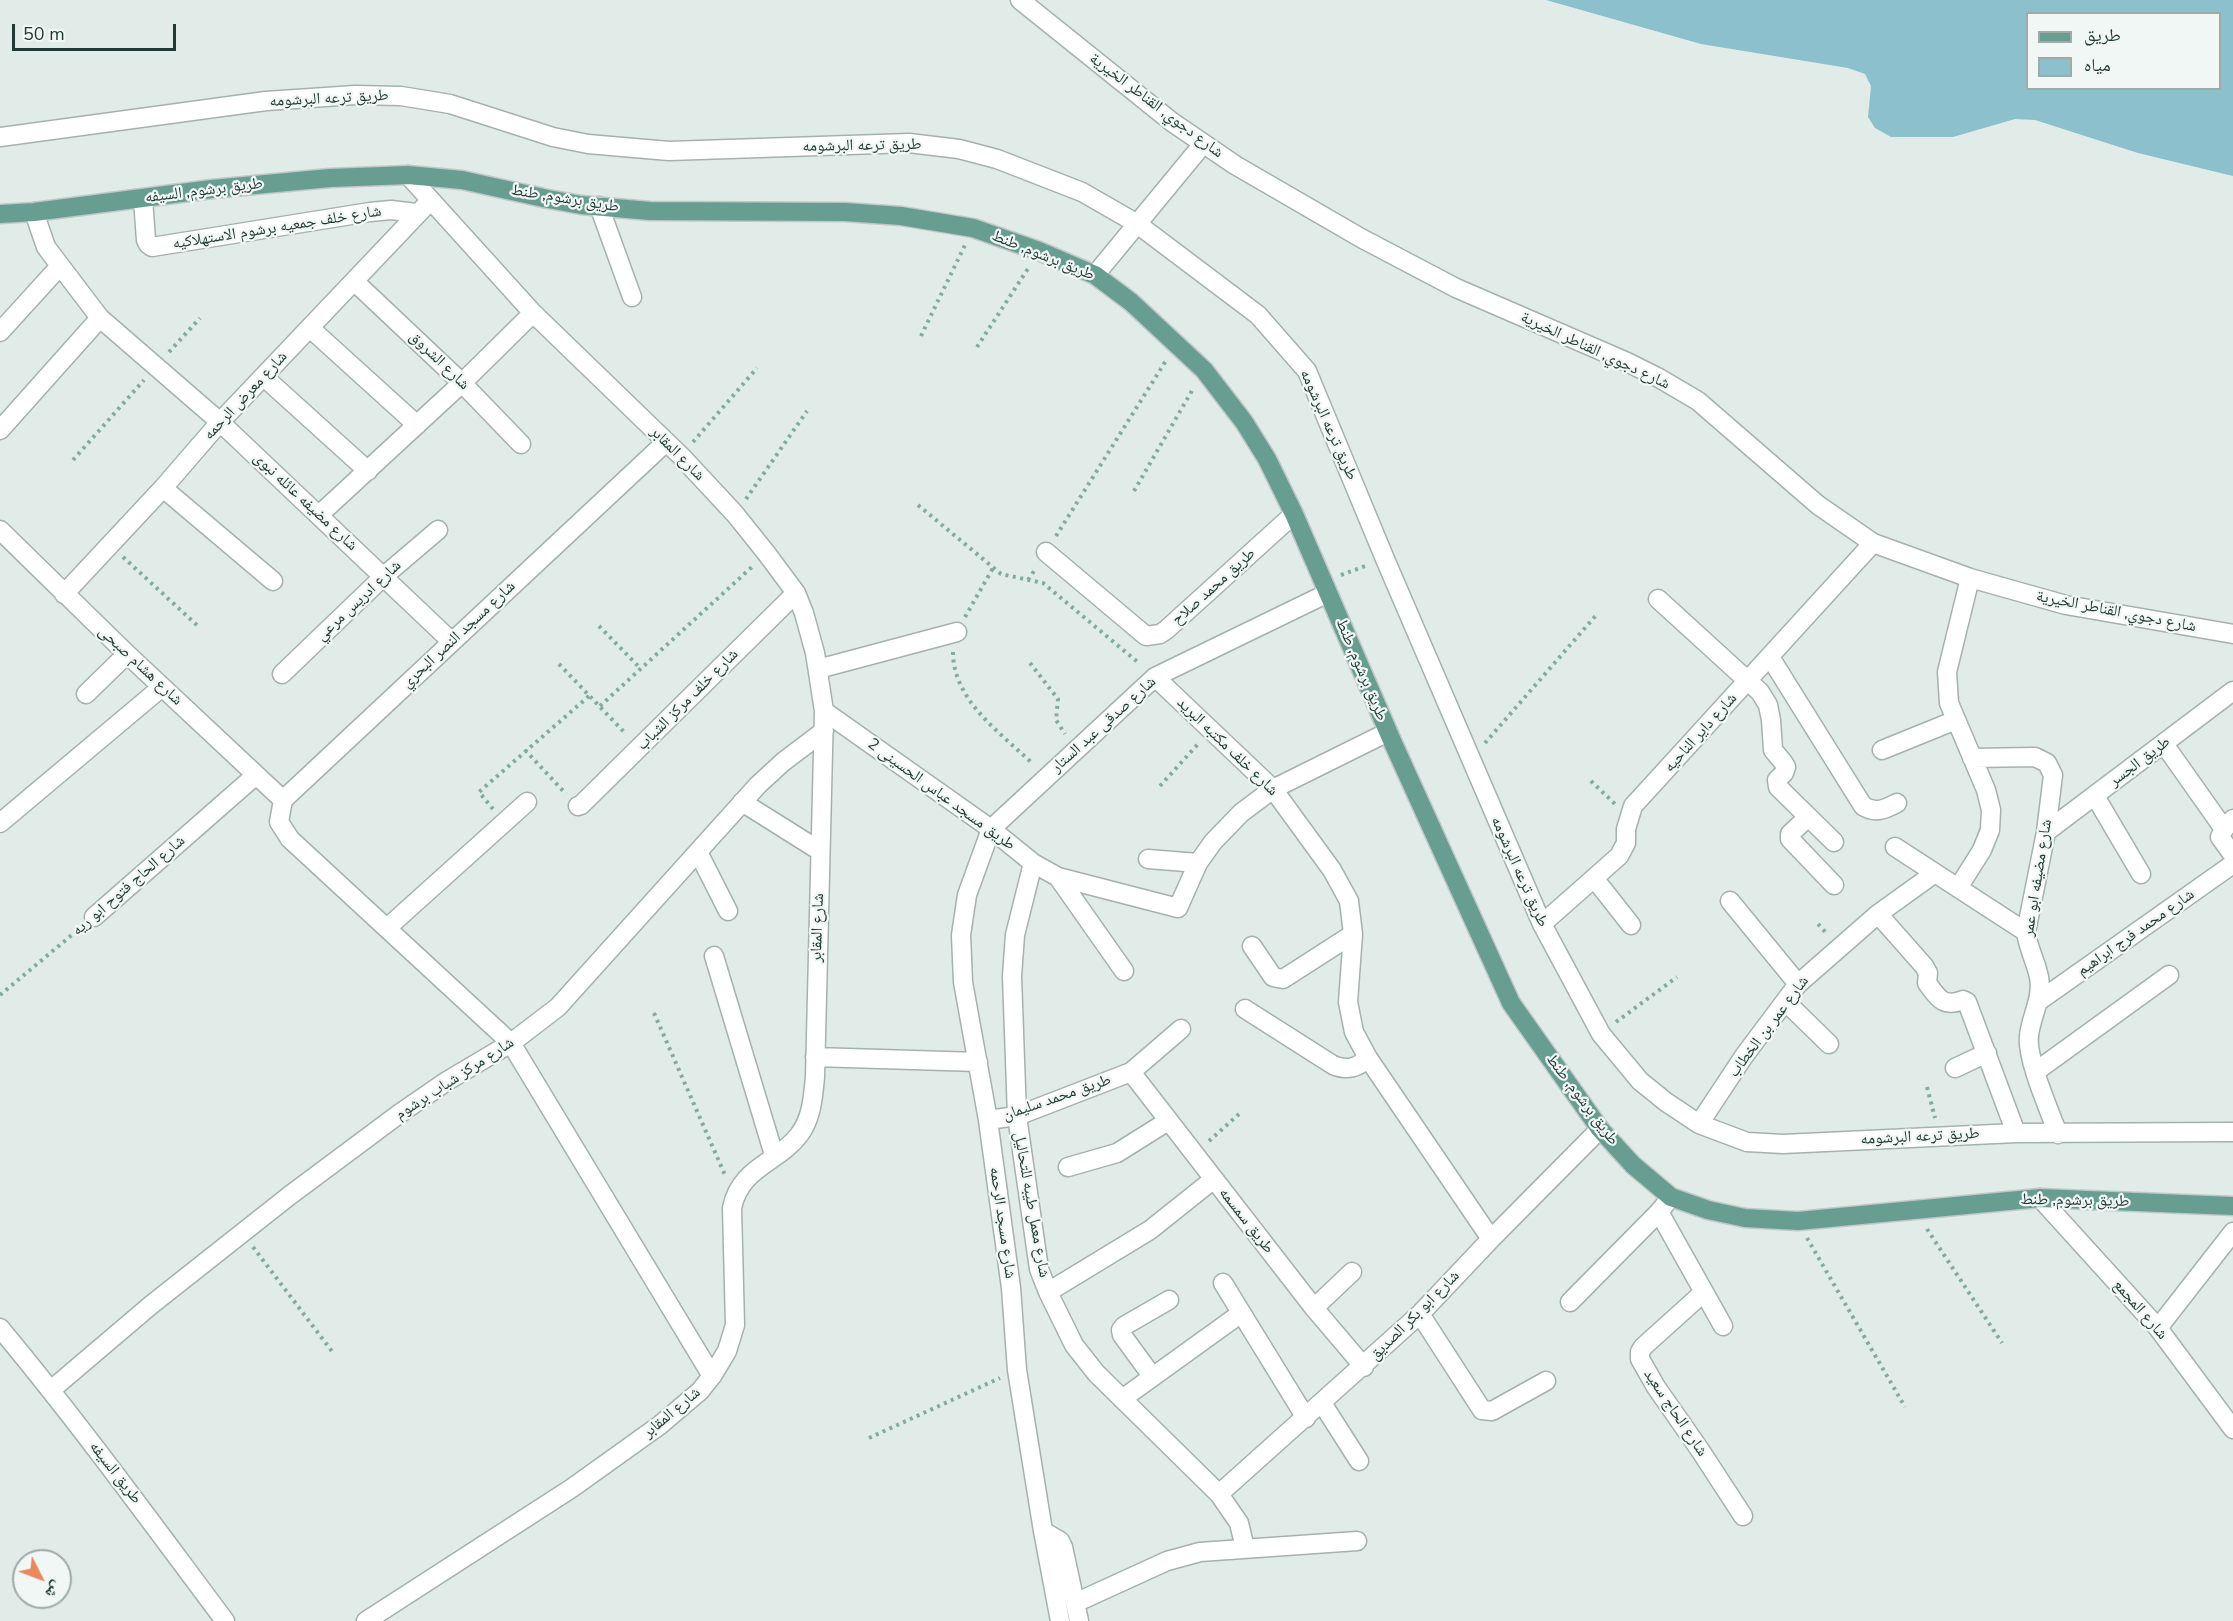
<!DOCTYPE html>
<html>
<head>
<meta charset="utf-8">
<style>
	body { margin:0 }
	#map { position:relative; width:2233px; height:1621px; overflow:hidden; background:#e1ebe7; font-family:"Nunito Sans","Noto Naskh Arabic",sans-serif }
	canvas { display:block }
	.legend { position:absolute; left:2026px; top:12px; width:195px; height:78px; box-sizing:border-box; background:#f1f7f5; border:2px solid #9eaba8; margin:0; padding:8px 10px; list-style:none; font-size:18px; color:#223a35 }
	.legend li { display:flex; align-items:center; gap:12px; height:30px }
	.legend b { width:30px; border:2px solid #9eaba8 }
	.north { position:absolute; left:12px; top:1549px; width:60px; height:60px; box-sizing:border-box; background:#f1f7f5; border:2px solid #9eaba8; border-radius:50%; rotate:132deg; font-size:16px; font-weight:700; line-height:24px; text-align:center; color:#223a35 }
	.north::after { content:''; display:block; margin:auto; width:21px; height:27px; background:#e98860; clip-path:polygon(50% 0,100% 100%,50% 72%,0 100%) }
	.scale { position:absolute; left:12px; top:24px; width:164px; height:27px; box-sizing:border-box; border:3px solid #223a35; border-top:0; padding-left:8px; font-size:18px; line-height:21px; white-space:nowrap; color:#223a35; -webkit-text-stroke:4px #f1f7f5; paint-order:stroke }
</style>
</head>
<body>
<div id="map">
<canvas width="2233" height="1621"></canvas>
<ul class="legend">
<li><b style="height:8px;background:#689e92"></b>طريق</li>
<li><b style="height:16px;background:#8cc0cd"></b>مياه</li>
</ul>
<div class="north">ش</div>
<div class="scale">50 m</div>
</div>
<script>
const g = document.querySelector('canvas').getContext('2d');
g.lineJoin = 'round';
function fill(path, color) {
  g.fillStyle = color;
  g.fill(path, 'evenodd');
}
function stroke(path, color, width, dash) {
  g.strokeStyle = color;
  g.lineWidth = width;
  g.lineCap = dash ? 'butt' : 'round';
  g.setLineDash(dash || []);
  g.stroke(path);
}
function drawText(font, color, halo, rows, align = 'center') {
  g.font = font + ' "Nunito Sans","Noto Naskh Arabic",sans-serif';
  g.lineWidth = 4.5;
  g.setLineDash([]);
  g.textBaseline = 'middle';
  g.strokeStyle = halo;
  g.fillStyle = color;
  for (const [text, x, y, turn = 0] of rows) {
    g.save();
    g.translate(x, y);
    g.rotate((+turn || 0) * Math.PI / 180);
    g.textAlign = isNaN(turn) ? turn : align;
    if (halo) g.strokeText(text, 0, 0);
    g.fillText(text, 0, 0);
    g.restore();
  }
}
fill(new Path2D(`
	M1546 0H2233V176L2138 153 2035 120 2015 119 1953 137H1891L1875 128 1868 117 1871 86 1865 74 1848 68 1701 44ZM2028 14H2220V88H2028Z`), '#8cc0cd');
const minor = new Path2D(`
	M1020 0 1172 122 1235 165 1361 238 1456 288 1627 362 1659 378 1698 401 1818 505 1873 543 1970 578 2066 605 2233 634
	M0 137 266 101 355 95 401 96 450 104 553 137 588 144 669 151 909 143 959 149 997 159 1082 192 1136 223 1258 315 1307 371 1385 559 1542 924 1601 1034 1640 1081 1666 1102 1699 1124 1747 1142 1783 1144 2016 1133 2233 1132
	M143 199 146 240 148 244 152 247 370 212 391 210 416 213
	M599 206 632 297
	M34 212 46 247 100 318 220 422 452 642
	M1095 275 1203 144
	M354 281 462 383 521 444
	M310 328 417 425
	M0 332 60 266
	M264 377 368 471
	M0 430 100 318
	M666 442 283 800 279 822 290 839 511 1043 712 1376
	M163 488 273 581
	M319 515 462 383 533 313
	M0 530 127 654 283 800
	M1046 552 1146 636 1160 634 1166 630 1294 514
	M64 594 163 488 220 422 430 201
	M1658 599 1760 692 1768 705 1771 720 1773 750 1783 762 1786 767 1784 773 1777 780 1778 787 1834 842
	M1770 657 1863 806C1876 814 1885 809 1897 803
	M818 669 957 632
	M282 674 384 576 438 530
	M1155 677 1273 789 1332 870 1349 901 1353 934 1348 1002 1354 1032 1368 1058 1491 1239
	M86 694 127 654
	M824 711 991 829 1033 863 1058 877 1178 908 1198 863 1213 842 1241 813 1273 789 1388 732
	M2164 744 2224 829
	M1882 750 1956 720
	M1972 758 2035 757 2047 763 2053 775 2046 832 2026 932C2028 948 2036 962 2039 977 2043 998 2031 1016 2029 1036 2026 1058 2050 1112 2058 1134
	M2095 796 2141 874
	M742 802 820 851
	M578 806 581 805 796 593
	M1808 817 1790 834V839L1834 885
	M2233 819 2224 829 2220 837 2233 855
	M0 823 162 687
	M2046 832 2233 691
	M1895 847 2026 932
	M698 852 728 911
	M1148 859 1198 863
	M1033 863 1015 935 1012 976 1017 1116 1039 1269 1048 1292 1074 1345 1096 1373 1219 1494 1239 1523 1245 1548
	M1058 877 1124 971
	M1594 878 1631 925
	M1958 888 1982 850 1990 830 1991 810 1986 790 1949 703 1947 672 1970 578
	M1730 901 1798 984
	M1878 914 1924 966 1928 973 1927 983C1938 998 1943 1008 1963 1000L1967 1002 2016 1133
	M94 917 256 775
	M1542 924 1619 856 1626 843V829L1633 806 1873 543
	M387 928 527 802
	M1252 946 1273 977 1283 979 1353 934
	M714 956 774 1155
	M1785 1001 1829 1044
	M2039 1001 2233 864
	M1245 1009 1333 1065C1347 1071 1357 1068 1368 1058
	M815 1057 978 1062
	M1955 1068 1987 1053
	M1131 1072 1314 1308 1364 1367
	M2035 1072 2169 975
	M988 1120 1017 1116 1131 1072 1181 1029
	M1699 1124 1744 1056 1798 984 1878 914 1935 873
	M1068 1167 1117 1153 1168 1121
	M2040 1198 2158 1328 2233 1429
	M1659 1212 1723 1326
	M1223 1283 1306 1418
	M1048 1292 1150 1230 1214 1179
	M1704 1292 1643 1347 1640 1352V1359L1656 1387 1700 1450 1743 1516
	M1570 1302 1659 1212 1671 1197
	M1314 1308 1352 1272
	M1420 1314 1482 1410 1492 1411 1546 1381
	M0 1328C79 1423 151 1522 225 1621
	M2158 1328 2233 1232
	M1152 1376 1122 1335 1121 1330 1124 1326 1169 1300
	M51 1390 151 1305 289 1196 399 1114 447 1081 511 1043 558 1007 758 785 783 762 824 731
	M1122 1399 1240 1314
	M1322 1403 1359 1461
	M1219 1494 1420 1314 1491 1239 1600 1129
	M1043 1531 1060 1541 1063 1547 1079 1621
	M1075 1603 1167 1561 1200 1552 1357 1541
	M366 1621 572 1488 660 1425 700 1391 712 1376 727 1351 735 1325 732 1208C740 1167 778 1163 799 1135 812 1118 813 1097 815 1077L824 711 815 653 804 613 796 593 767 554 735 514 681 456 533 313 408 175
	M1060 1621 1043 1531 1017 1370 1011 1288 988 1120 963 982 961 935 967 895 991 829 1155 677 1328 593`);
const major = new Path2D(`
	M0 214 34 212 212 189 330 178 408 175 462 180 548 199 581 205 650 211 845 212 901 216 973 228 1039 251 1095 275 1131 302 1204 370 1244 422 1267 459 1294 514 1393 743 1511 1003 1600 1129 1633 1165 1671 1197 1708 1210 1745 1218 1798 1221 2040 1198 2233 1206`);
stroke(minor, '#a4b2ae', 21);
stroke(major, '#c1c8c6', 21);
stroke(new Path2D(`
	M921 336 965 245
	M977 347 1029 267
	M169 352 200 318
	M693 442 757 368
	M73 460 144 380
	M1134 491 1193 389
	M746 499 807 411
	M918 505 1001 574 1043 583 1140 664
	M1056 536 1167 359
	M123 557 200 628
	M1341 575 1368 565
	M1028 580 1036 568
	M965 617 993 568
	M599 626 641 669
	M953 652C953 701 1001 733 1033 764
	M1030 663 1058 699 1056 720 1065 734
	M559 664 626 734
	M600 706 753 566
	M1485 743 1598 613
	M525 750 566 794
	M1591 781 1615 804
	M1160 786 1198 744
	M493 809 479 792 589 696
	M1818 924 1828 935
	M0 995 79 929
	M654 1013 725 1175
	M1616 1022 1677 977
	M1927 1087 1935 1118
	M1209 1141 1239 1114
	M1927 1229 2002 1343
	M1807 1238 1905 1407
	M253 1247 334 1354
	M869 1438 1000 1378`), '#83aca1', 4, [3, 4.5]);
stroke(minor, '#fff', 18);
stroke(major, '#689e92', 18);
drawText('16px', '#223a35', '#f1f7f5', [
	["طريق ترعه البرشومه",329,99,-3],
	["شارع دجوي, القناطر الخيرية",1156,106,37],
	["طريق ترعه البرشومه",862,146,-1],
	["طريق برشوم, السيفه",204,191,-7],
	["طريق برشوم, طنط",565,199,9],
	["شارع خلف جمعيه برشوم الاستهلاكيه",277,228,-9],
	["طريق برشوم, طنط",1043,256,22],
	["شارع دجوي, القناطر الخيرية",1595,351,25],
	["شارع الشروق",439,361,44],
	["شارع معرض الرحمه",246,396,-47],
	["طريق ترعه البرشومه",1328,425,66],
	["شارع المقابر",677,454,45],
	["شارع مضيفه عائله نبوى",305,502,43],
	["طريق محمد صلاح",1214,587,-42],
	["شارع ادريس مرعي",359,601,-43],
	["شارع دجوي, القناطر الخيرية",2116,612,11],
	["شارع مسجد النصر البحري",459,635,-43],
	["شارع هشام صبحى",140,666,43],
	["طريق برشوم, طنط",1361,670,67],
	["شارع خلف مركز الشباب",688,700,-45],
	["شارع صدقى عبد الستار",1104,725,-42],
	["شارع داير الناحيه",1701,733,-48],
	["شارع خلف مكتبه البريد",1227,747,44],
	["طريق الجسر",2140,762,-37],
	["طريق مسجد عباس الحسينى 2",941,795,36],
	["طريق ترعه البرشومه",1519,872,66],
	["شارع مضيفه ابو عمر",2038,878,-81],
	["شارع الحاج فتوح ابو ريه",129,886,-41],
	["شارع المقابر",818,928,-88],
	["شارع محمد فرج ابراهيم",2136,933,-35],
	["شارع عمر بن الخطاب",1769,1027,-53],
	["شارع مركز شباب برشوم",455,1079,-33],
	["طريق محمد سليمان",1057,1098,-19],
	["طريق برشوم, طنط",1582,1100,53],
	["طريق ترعه البرشومه",1920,1137,-3],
	["طريق برشوم, طنط",2075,1201,1],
	["شارع معمل طيبه للتحاليل",1031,1205,80],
	["طريق سمسمه",1246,1221,52],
	["شارع مسجد الرحمه",1002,1223,82],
	["شارع المجمع",2140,1310,49],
	["شارع ابو بكر الصديق",1415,1316,-45],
	["شارع المقابر",672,1413,-40],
	["شارع الحاج سعيد",1675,1413,56],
	["طريق السيفه",115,1473,52]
]);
</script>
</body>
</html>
